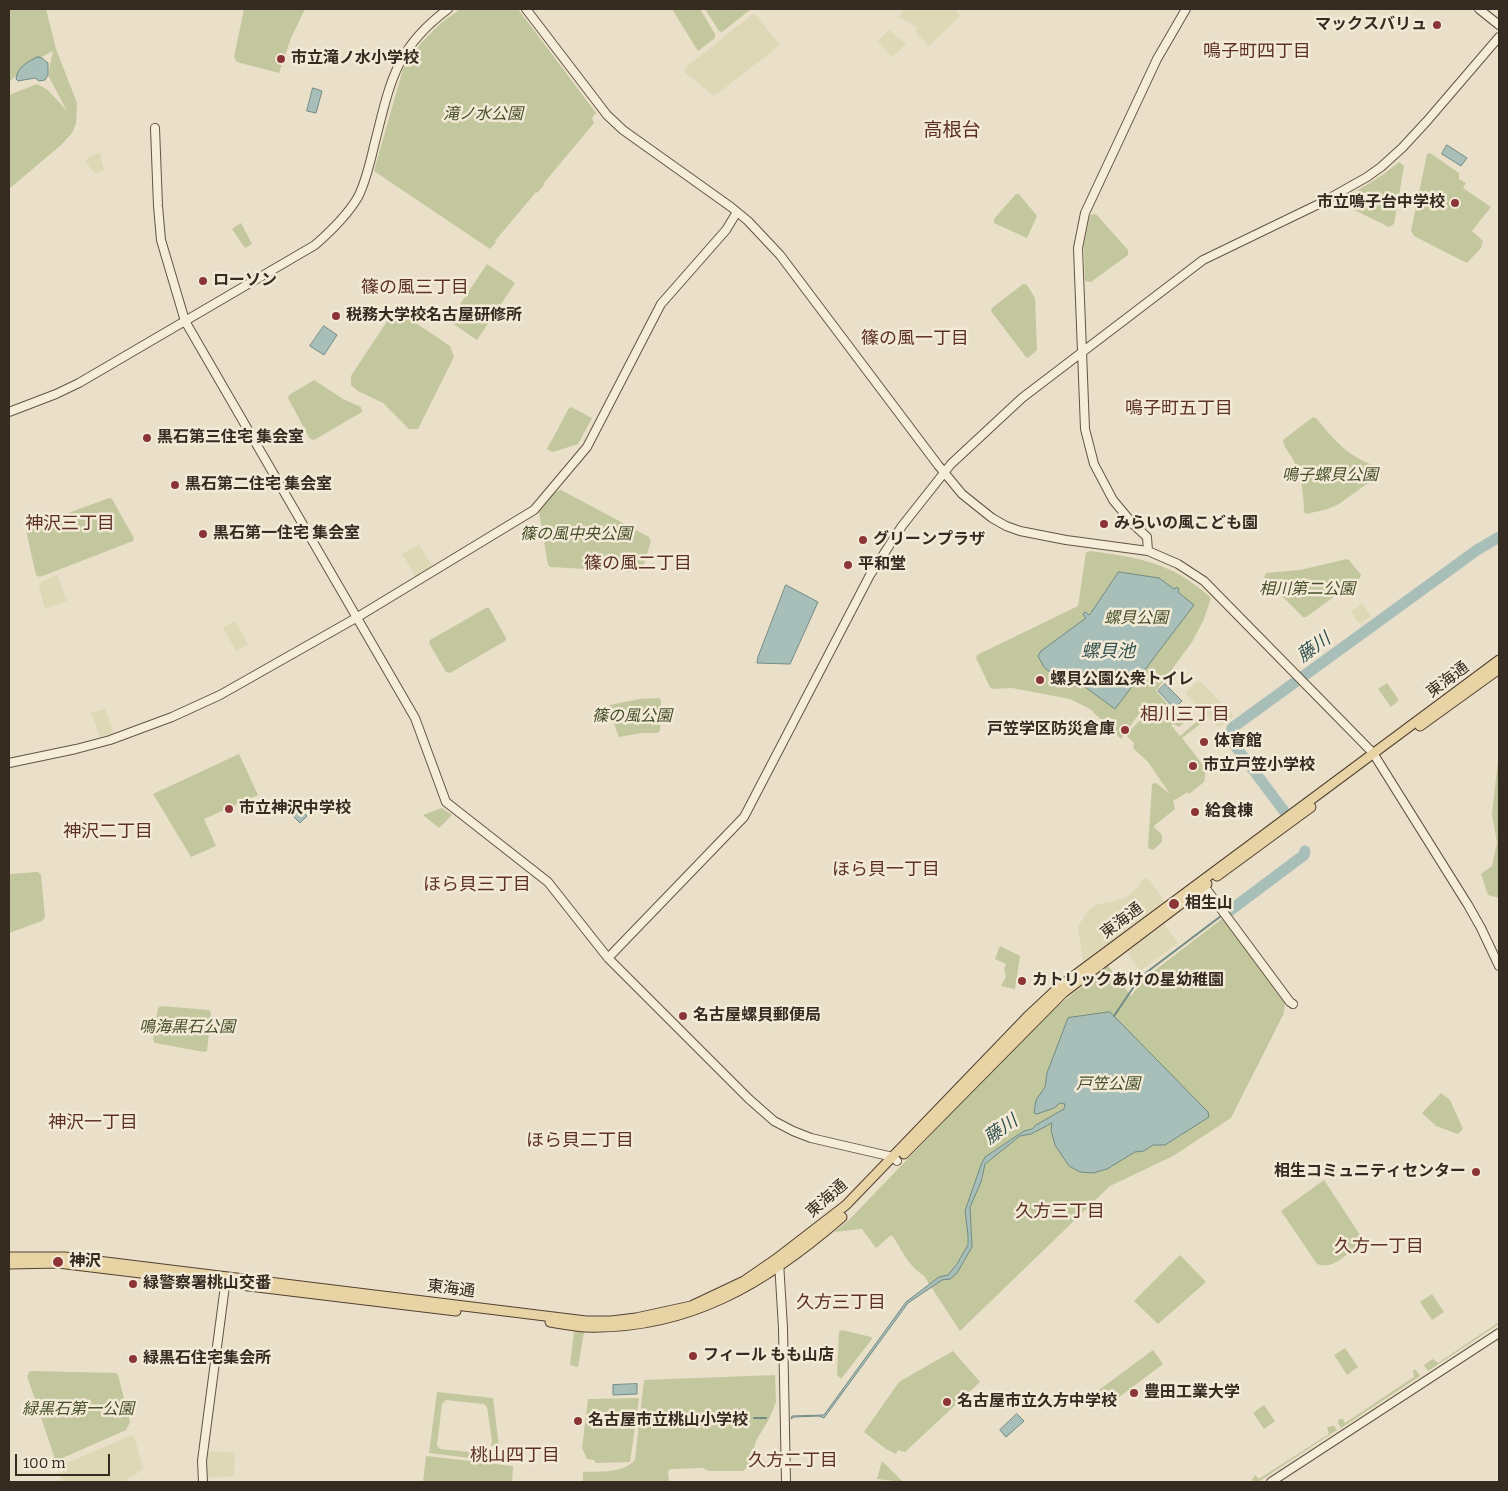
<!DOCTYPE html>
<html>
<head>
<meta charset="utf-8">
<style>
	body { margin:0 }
	#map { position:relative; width:1508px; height:1491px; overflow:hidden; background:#eadfc8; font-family:Bitter,serif }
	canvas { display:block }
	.frame { position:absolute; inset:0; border:10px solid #352b21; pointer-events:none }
	.scale { position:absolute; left:15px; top:1454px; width:95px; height:22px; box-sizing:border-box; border:2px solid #352b21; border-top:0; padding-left:6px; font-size:15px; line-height:18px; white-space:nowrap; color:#352b21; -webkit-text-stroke:4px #f2ead6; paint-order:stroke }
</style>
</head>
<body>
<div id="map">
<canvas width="1508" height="1491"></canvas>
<div class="frame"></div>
<div class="scale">100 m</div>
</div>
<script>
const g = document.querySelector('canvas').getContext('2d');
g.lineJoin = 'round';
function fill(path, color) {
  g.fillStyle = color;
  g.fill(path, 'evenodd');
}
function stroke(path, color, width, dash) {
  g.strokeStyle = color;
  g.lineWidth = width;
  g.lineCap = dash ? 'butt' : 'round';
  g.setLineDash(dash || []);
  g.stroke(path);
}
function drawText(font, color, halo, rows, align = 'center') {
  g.font = font + ' Bitter,"Noto Sans JP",serif';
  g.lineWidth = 5;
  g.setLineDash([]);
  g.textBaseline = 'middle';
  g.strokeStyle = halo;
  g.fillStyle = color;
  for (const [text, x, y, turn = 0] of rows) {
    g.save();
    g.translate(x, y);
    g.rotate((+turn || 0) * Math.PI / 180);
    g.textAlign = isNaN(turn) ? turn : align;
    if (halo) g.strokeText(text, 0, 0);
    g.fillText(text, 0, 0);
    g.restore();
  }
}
fill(new Path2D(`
	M903 9H954L959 13V17L929 46 915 32 917 27 899 17Z
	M754 13 780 45 717 94 713 95 684 72V69Z
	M889 30 906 44 892 57 878 41Z
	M100 153 104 170 95 174 85 161 93 154Z
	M419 544 433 567 416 577 402 554Z
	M57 575 67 601 45 609 39 586 41 582Z
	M1362 603 1371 616 1360 624 1351 612Z
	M235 621 248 644 236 651 223 628Z
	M1199 680 1234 716 1220 727 1217 726 1185 693Z
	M105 709 114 733 100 737 91 713Z
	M1148 878 1163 899V902L1083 962 1078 926 1089 910 1096 905 1115 901 1126 897 1136 889 1143 879Z
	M1164 924 1178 943 1140 971 1127 952Z
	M132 1435 134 1437 143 1467 142 1470 123 1482H62L58 1470 60 1466Z
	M206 1451 235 1453 234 1476 208 1478 206 1475Z`), '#ded8b6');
fill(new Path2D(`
	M9 9H46L56 49 77 103 76 124 72 133 61 145 9 189V95L37 84 48 90 67 111 48 75 53 51 34 61 9 82Z
	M244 9H305L291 38 279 73 237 62 234 57Z
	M460 9H518L596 113 592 118 594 123 543 184 544 185 537 193 536 192 495 241 496 242 490 249 374 171 403 69 421 43 440 24Z
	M672 9H700L715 34V38L698 51Z
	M705 9H751L722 32 719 31Z
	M1430 153 1459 173V179L1466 183 1463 188 1491 207 1472 231 1483 241 1481 246 1482 247 1467 263 1414 236 1411 231 1427 154Z
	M1399 162 1404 166 1394 224 1389 227 1344 205V199L1384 174Z
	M1016 194H1019L1037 216 1027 238 994 223V219Z
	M1096 214 1128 250V255L1091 282 1085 281 1084 245 1090 215Z
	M241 223 252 244 245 248 232 229Z
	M487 264 515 283 477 340 449 321Z
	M1023 284 1027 285 1035 298 1037 350 1028 358 1026 357 991 311 992 308Z
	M395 309 450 346 454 357 418 429H409L383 403 358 391 351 385V376Z
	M314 380 343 399 361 407 362 412 314 440 310 439 288 398 289 395Z
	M571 407 592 418 578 444 553 452 547 449 569 408Z
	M1313 417 1317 419C1337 444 1350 458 1381 468L1382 473 1339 504 1328 509 1306 514 1304 512C1304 494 1301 477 1294 461 1291 454 1283 447 1283 440Z
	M561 490 649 537 651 541 642 570 639 572 550 567 548 565 539 512 555 492Z
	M109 498 112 499 134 538 133 541 40 577 36 575 26 530 28 528Z
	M1090 551C1140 558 1172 562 1211 598L1204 619 1192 642 1156 691 1176 713 1178 712 1186 721 1179 727 1174 724 1171 725 1180 736 1201 718 1204 721 1182 738 1206 769 1204 782 1189 794 1188 792 1175 800 1173 799 1175 809 1155 825 1154 827 1162 835V842L1153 850 1148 848 1152 784 1156 783 1170 794 1148 762 1133 748 1134 743 1126 735 1155 704 1141 715 1139 714 1121 739 1090 709 1070 699 1012 688 993 689 990 687 976 658 977 655 1078 606 1086 553Z
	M1347 559 1349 560 1361 575 1360 578 1306 617H1303L1264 578 1266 573 1300 570Z
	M486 608H489L506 638 505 641 450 673 446 672 429 643 430 640Z
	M1387 683 1399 700 1391 707 1378 689Z
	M659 698 661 701 660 730 658 733H641L619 737 608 708 610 705 640 699Z
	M1499 752V898L1488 895 1481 874 1492 866 1497 843 1492 814Z
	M239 754 258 795 204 819 216 846 191 857 153 794Z
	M442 808 452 815 439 828 423 815Z
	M38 872 41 875 45 917 42 921 9 933V874Z
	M1223 918 1285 1001 1284 1013 1231 1118 1173 1156 1110 1186 960 1331 924 1276C909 1266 903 1253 894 1238L891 1235 876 1248 862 1229 834 1232 849 1220 1019 1043 1055 1008 1108 966 1131 996 1143 980 1154 971Z
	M1000 946 1020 956 1015 989 1001 986 1006 977 1004 969 1006 964 995 959Z
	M161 1006 209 1010 211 1013 207 1051 204 1052 155 1043 153 1040 158 1008Z
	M1441 1093 1450 1100 1463 1129 1458 1134 1436 1126 1422 1113Z
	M1324 1180 1362 1238C1352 1250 1335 1271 1317 1264L1281 1211Z
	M1180 1255 1206 1282 1158 1324 1134 1301Z
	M1432 1294 1444 1312 1432 1320 1420 1302Z
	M1499 1322V1324L1428 1371 1424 1365 1433 1359 1438 1363Z
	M842 1330 871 1337 872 1339 841 1379 837 1375 839 1332Z
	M574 1331 584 1332 578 1367 570 1365Z
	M1345 1348 1358 1367 1347 1375 1334 1355Z
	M1153 1350 1163 1364 1110 1404 1099 1390Z
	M953 1351 980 1382 905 1452 898 1450 896 1454 886 1449 864 1432 899 1382Z
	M1415 1369 1420 1376 1341 1428 1338 1423 1339 1419H1343L1345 1423 1414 1377 1413 1371Z
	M30 1371 116 1373 118 1375 130 1422 126 1430 58 1460 55 1459 27 1376Z
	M775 1375 776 1402 769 1419 756 1441 748 1467 743 1471H709L703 1468 670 1469 668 1472 669 1482H583V1472C602 1471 621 1474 635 1460L644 1380Z
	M437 1392 493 1398 499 1447 491 1446 492 1441 487 1407 484 1404 446 1400 442 1404 437 1445 440 1449 489 1454 490 1450 499 1451 494 1461 429 1453Z
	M639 1398 630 1462 596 1463 594 1460 587 1459 582 1448 588 1399Z
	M1264 1405 1275 1421 1264 1429 1253 1413Z
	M1331 1426H1334L1337 1430 1258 1482H1254L1252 1480 1255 1475 1259 1479 1329 1434 1327 1428Z
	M426 1456 513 1466 512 1482H423Z
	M882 1461 903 1482 877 1479Z`), '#c2c79d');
const water = new Path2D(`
	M38 57 42 58 48 63V75L45 80 39 81 35 78 18 81 16 79C17 68 27 61 38 57Z
	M313 88 322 91 316 113 307 111Z
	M1447 145 1467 158 1461 166 1442 154Z
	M324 326 337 335 324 355 310 346Z
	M1119 572 1159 578 1174 589 1177 587 1179 589 1178 592 1194 605 1115 709 1085 687 1056 681 1052 684 1050 683 1054 676 1044 667 1038 656 1041 651 1086 618 1083 614 1085 612 1089 615 1090 614Z
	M786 585 818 602 790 664 757 663 758 657Z
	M1165 684 1182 701 1174 708 1158 691Z
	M290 799 307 816 300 823 283 806Z
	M1110 1012 1208 1112 1209 1117 1165 1145H1153L1144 1151 1135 1152 1107 1169 1093 1173 1080 1172 1069 1166 1055 1145 1051 1130 1052 1123 1031 1134 1020 1136 985 1164 981 1182 970 1207 972 1247 957 1273 950 1279 942 1280 908 1303 824 1418 819 1416 794 1417 791 1419 792 1416 824 1415 906 1302 939 1277 948 1275 957 1264 968 1245V1235L965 1211 981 1165 985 1157 1024 1131 1032 1129 1036 1125 1064 1109 1065 1104 1060 1103 1054 1108 1037 1114 1034 1113 1036 1100 1045 1087 1047 1073 1068 1018Z
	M637 1384V1394L613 1395V1385Z
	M1017 1414 1024 1421 1006 1437 1000 1430Z`);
fill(water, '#a8beb8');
stroke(water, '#708b85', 1);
stroke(new Path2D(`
	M1114 1016 1137 982 1147 972 1221 916
	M754 1418H766`), '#708b85', 2);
stroke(new Path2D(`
	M1284 811 1230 739 1232 728 1477 550 1499 537
	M1228 912 1304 855 1305 851`), '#a8beb8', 11);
const secondary = new Path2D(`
	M526 9 607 115 623 130 731 207 748 221 780 255 938 465 962 494 992 518 1006 526 1020 531 1066 540 1148 551 1178 564 1204 581 1373 753 1468 905 1481 928 1499 966
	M1479 9 1499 25
	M155 128 158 206 161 240 185 321 315 245C331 231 347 216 358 197 366 181 370 163 374 146 390 84 394 49 448 9
	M9 412 56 394 79 383 185 321 415 718 446 802 548 882 608 958 749 1099 774 1121 793 1131 811 1138 893 1157 897 1161
	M1148 551 1147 537 1133 524 1113 500 1094 464 1085 429 1078 248 1085 213 1157 59 1186 9
	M9 763 76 749 110 740 172 717 220 695 356 618 534 510 587 447 661 304 726 230 737 212
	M1201 882 1290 1002 1293 1004
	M608 958 744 817 870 575 902 526 951 464 1022 398 1203 260 1321 203 1367 177 1381 167 1402 148 1427 121 1499 37
	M779 1262 783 1328 786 1482
	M203 1482 202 1461 226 1278
	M1271 1482 1499 1333`);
const primary = new Path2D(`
	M1420 726 1499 669
	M1217 876 1311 807
	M904 1154 1063 993 1207 884
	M9 1257H65L586 1321H611L636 1318 691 1306 744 1281 776 1259 846 1205 1028 1016 1059 987 1499 660
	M9 1264 58 1263 456 1311
	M550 1322C562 1324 573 1326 585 1327 689 1330 766 1283 842 1217`);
stroke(secondary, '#655442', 10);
stroke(primary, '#524132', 11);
stroke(secondary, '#f5edda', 8);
stroke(primary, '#e8d3a4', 9);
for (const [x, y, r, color] of [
	[1437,25,5,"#8c3536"],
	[281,59,5,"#8c3536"],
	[1455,203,5,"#8c3536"],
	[203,281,5,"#8c3536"],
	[336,316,5,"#8c3536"],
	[147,438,5,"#8c3536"],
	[175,485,5,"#8c3536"],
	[1104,524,5,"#8c3536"],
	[203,534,5,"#8c3536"],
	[863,540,5,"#8c3536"],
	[848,565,5,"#8c3536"],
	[1040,680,5,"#8c3536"],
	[1125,730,5,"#8c3536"],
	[1204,742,5,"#8c3536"],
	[1193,766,5,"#8c3536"],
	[229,809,5,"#8c3536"],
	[1195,812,5,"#8c3536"],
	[1174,904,6,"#8c3536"],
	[1022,981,5,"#8c3536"],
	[683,1016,5,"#8c3536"],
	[1476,1172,5,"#8c3536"],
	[58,1262,6,"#8c3536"],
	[133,1284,5,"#8c3536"],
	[693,1356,5,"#8c3536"],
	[133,1359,5,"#8c3536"],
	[1134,1393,5,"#8c3536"],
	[947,1402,5,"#8c3536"],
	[578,1421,5,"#8c3536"]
]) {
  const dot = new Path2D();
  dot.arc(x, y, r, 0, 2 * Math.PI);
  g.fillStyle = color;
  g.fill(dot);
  stroke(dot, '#f2ead6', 2);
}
drawText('bold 16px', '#352b21', '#f2ead6', [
	["マックスバリュ",1427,25,"right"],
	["市立滝ノ水小学校",291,59],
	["市立鳴子台中学校",1445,203,"right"],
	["ローソン",213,281],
	["税務大学校名古屋研修所",346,316],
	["黒石第三住宅 集会室",157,438],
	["黒石第二住宅 集会室",185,485],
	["みらいの風こども園",1114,524],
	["黒石第一住宅 集会室",213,534],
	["グリーンプラザ",873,540],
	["平和堂",858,565],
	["螺貝公園公衆トイレ",1050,680],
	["戸笠学区防災倉庫",1115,730,"right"],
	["体育館",1214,742],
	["市立戸笠小学校",1203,766],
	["市立神沢中学校",239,809],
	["給食棟",1205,812],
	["相生山",1185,904],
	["カトリックあけの星幼稚園",1032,981],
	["名古屋螺貝郵便局",693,1016],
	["相生コミュニティセンター",1466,1172,"right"],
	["神沢",69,1262],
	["緑警察署桃山交番",143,1284],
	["フィール もも山店",703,1356],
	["緑黒石住宅集会所",143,1359],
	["豊田工業大学",1144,1393],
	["名古屋市立久方中学校",957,1402],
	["名古屋市立桃山小学校",588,1421]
], 'left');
drawText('italic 16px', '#46502a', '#f2ead6', [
	["滝ノ水公園",483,115],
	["鳴子螺貝公園",1330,476],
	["篠の風中央公園",576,535],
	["相川第二公園",1307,590],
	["螺貝公園",1136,619],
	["篠の風公園",632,717],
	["鳴海黒石公園",187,1028],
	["戸笠公園",1108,1085],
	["緑黒石第一公園",78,1410]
]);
drawText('16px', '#352b21', '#f2ead6', [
	["東海通",1448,680,-37],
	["東海通",1122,921,-37],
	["東海通",827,1199,-41],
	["東海通",451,1289,7]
]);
drawText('18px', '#5d3125', '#f2ead6', [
	["鳴子町四丁目",1257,52],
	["篠の風三丁目",415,288],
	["篠の風一丁目",915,339],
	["鳴子町五丁目",1179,409],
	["神沢三丁目",70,524],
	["篠の風二丁目",638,564],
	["相川三丁目",1185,715],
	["神沢二丁目",108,832],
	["ほら貝一丁目",886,870],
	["ほら貝三丁目",477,885],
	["神沢一丁目",93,1123],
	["ほら貝二丁目",580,1141],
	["久方三丁目",1060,1212],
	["久方一丁目",1379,1247],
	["久方三丁目",841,1303],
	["桃山四丁目",515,1456],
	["久方二丁目",793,1461]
]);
drawText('italic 18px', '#325351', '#f2ead6', [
	["藤川",1314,648,-36],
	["螺貝池",1108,652],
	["藤川",1001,1130,-35]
]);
drawText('19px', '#5d3125', '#f2ead6', [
	["高根台",952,131]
]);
</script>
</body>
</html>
